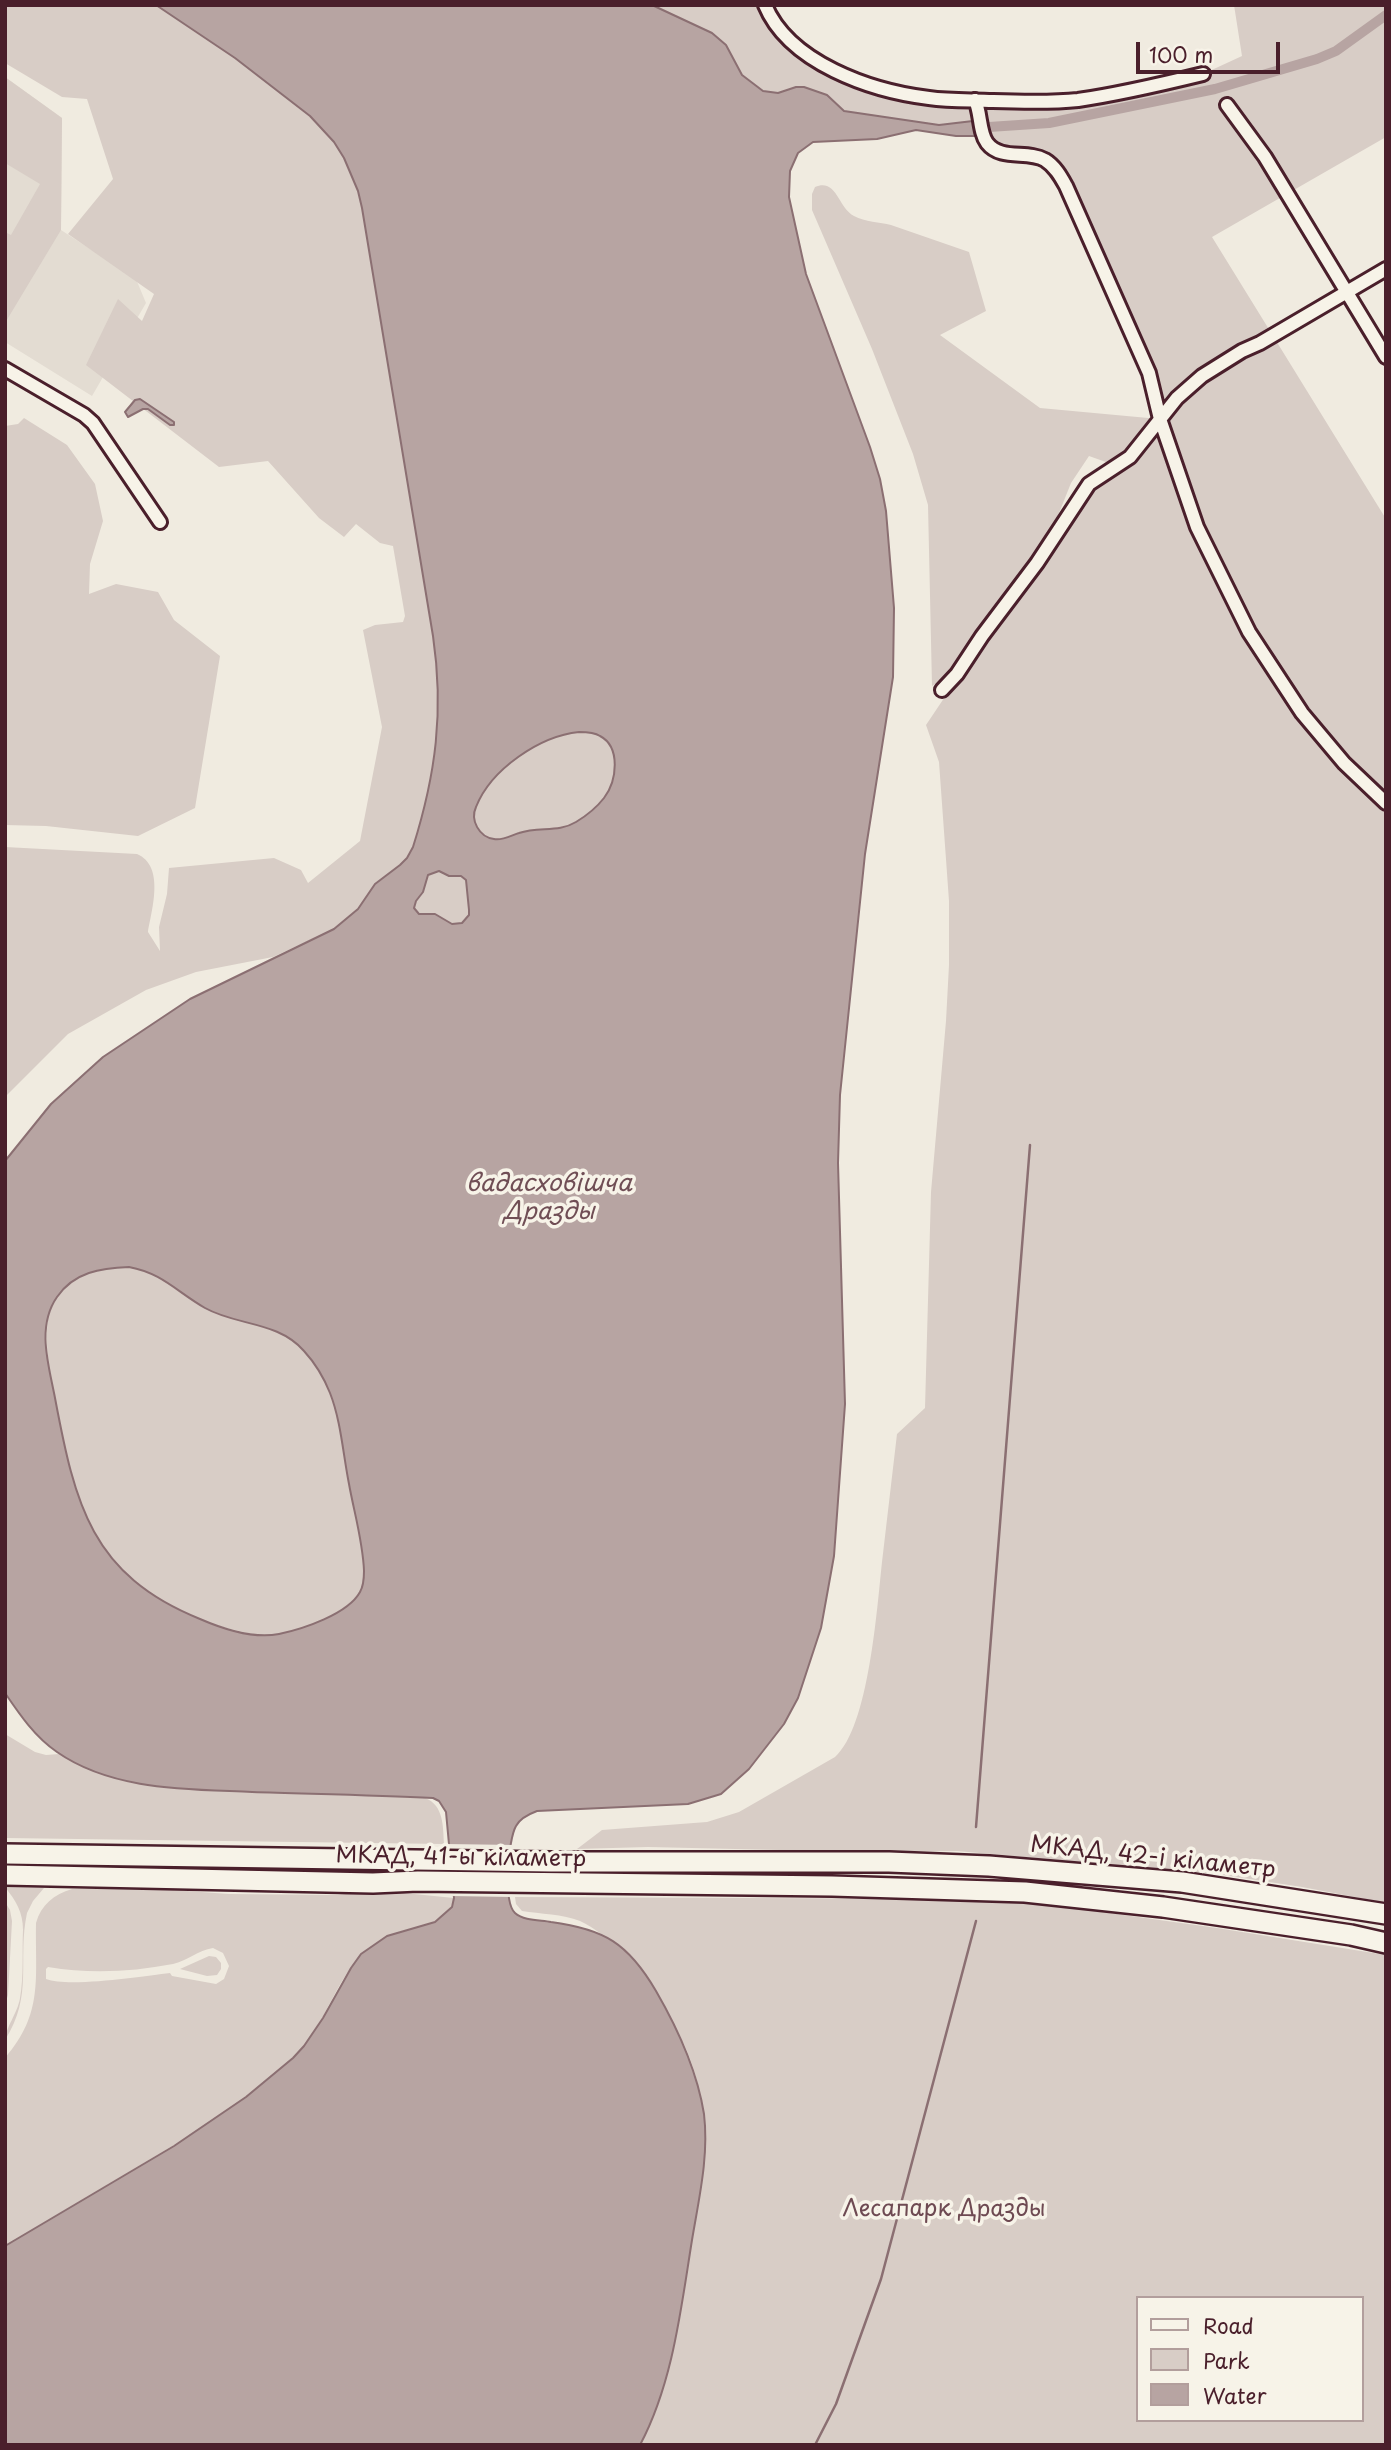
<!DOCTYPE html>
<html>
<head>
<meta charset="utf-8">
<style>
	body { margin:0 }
	#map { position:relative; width:1391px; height:2450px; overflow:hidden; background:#f0ebe0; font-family:"Playpen Sans",sans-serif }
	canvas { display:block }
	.frame { position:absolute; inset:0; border:7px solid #4a1f2b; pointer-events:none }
	.legend { position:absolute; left:1136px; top:2296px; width:228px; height:126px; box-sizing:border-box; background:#f7f3e8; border:2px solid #b29e9c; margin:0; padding:9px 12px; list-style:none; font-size:21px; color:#4a1f2b }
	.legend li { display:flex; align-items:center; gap:14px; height:35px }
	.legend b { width:35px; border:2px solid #b29e9c }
	.scale { position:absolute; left:1136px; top:42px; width:144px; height:32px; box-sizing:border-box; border:4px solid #4a1f2b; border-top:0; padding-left:9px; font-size:21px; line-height:24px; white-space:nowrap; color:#4a1f2b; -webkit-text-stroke:5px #f7f3e8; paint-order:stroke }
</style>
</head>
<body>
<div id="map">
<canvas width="1391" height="2450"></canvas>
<div class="frame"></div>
<ul class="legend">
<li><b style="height:9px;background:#f7f3e8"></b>Road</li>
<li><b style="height:19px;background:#d8cdc6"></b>Park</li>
<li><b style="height:19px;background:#b7a4a2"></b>Water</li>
</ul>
<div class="scale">100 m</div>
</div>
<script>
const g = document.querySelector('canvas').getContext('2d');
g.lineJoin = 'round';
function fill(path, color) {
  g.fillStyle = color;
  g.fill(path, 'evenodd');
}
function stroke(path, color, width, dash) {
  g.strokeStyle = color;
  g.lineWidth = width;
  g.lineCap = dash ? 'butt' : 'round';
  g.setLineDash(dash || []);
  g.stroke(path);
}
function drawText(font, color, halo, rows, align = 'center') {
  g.font = font + ' "Playpen Sans",sans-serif';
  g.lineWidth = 7;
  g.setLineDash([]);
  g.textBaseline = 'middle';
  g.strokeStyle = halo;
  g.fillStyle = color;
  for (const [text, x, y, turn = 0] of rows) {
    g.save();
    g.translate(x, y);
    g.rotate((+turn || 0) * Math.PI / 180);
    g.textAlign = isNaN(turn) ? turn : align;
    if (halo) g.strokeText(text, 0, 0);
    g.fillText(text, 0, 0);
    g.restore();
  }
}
fill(new Path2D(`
	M5 77 62 118 61 230 136 279 146 303 92 396 5 342Z`), '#e3dcd2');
fill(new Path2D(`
	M5 5H156L235 58 310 116 334 142 344 158 358 191 362 208 436 656C445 720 432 786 413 847L407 858 400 865 375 884 358 909 334 929 273 957 196 972 146 990 68 1034 5 1097V847L137 854C165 866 152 909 148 932L160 951 159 927 167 894 169 868 274 858 301 870 308 883 360 841 382 727 363 630 375 625 403 622 405 616 393 546 380 543 356 524 344 537 319 518 268 461 219 467 86 365 118 299 142 321 154 294 68 234 113 179 87 99 62 97 5 63Z
	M652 5H765L799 50 898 92 1037 102 1203 74 1242 56 1234 5H1386V137L1212 237 1386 519V803L1352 772 1386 810V1903L1302 1887 1217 1874 957 1851 867 1852 648 1847 577 1849 602 1830 707 1822 739 1812 835 1757C869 1727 877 1608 882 1562 887 1519 892 1477 897 1434L925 1408 931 1192 946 1021 949 965V901L939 762 926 725 983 640 1091 492 1117 466 1089 456 1071 483 1057 518 1034 562 958 669 932 686 928 505 913 454 872 349 812 210V194L815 187C837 178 838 208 854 216 865 222 880 222 891 225 917 234 943 243 969 252L986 311 940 335 1040 408 1159 419 1120 305 1067 206 1058 177 1040 161 998 155 975 102 973 121 939 125 844 111 827 95 804 87H796L778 93 763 91 742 75 730 53 712 33Z
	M5 77 62 118 61 230 5 323V232L11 235 40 184 5 163Z
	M24 418 67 445 95 484 103 521 90 564 89 594 116 584 158 592 174 620 220 656 195 808 138 836 46 826 5 825V426L18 424Z
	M579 731C586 732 594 732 600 736 621 748 617 781 604 798 597 807 586 816 576 822 558 833 539 826 519 833 512 835 502 841 494 839 479 837 470 820 476 807 491 768 540 736 579 731Z
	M439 871 449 876H461L466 880 470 910 469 915 462 923C450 926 421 918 414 908L416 901 421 896 428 875Z
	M129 1267C168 1274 183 1300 217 1313 247 1325 281 1325 304 1350 316 1363 325 1379 331 1395 344 1433 348 1476 355 1515 359 1536 368 1562 364 1583 358 1610 300 1632 276 1635 263 1636 251 1634 239 1631 203 1623 167 1608 138 1585 131 1579 126 1572 119 1567 83 1541 43 1521 5 1498L67 1462C62 1437 58 1412 53 1387 39 1315 44 1270 129 1267Z
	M5 1734 35 1752 46 1755 59 1754 101 1774 142 1784 223 1790 425 1798C444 1805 443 1827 444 1844L5 1838Z
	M5 1887 44 1888 33 1901 27 1913C17 1960 34 1995 5 2040 5 2029 18 2012 20 1998 24 1976 22 1952 23 1930 23 1912 16 1901 5 1887Z
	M72 1889H159L229 1894 338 1895 374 1890 454 1898C446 1933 403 1922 381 1942 371 1950 357 1959 349 1970 329 2000 318 2035 291 2060 243 2105 186 2138 129 2172 88 2196 46 2221 5 2246V2058C44 2013 35 1978 36 1923 41 1905 54 1894 72 1889ZM213 1948 223 1953 229 1966 224 1979 216 1984 172 1976 170 1973C143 1976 69 1988 46 1979V1969L48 1967C90 1974 131 1972 173 1964 187 1961 198 1950 213 1948Z
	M515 1897 979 1899 1066 1907 1217 1928 1386 1955V2445H640C667 2394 677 2332 686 2276 700 2192 721 2117 680 2036 672 2019 657 2004 645 1989 626 1964 610 1934 580 1921 563 1914 540 1914 522 1911L516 1904ZM1137 2298H1361V2420H1137Z
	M5 1902 10 1910 12 1921 8 1995 5 2005Z
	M209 1956 216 1957 221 1963V1969L217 1975 207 1976 180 1969Z`), '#d8cdc6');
const water = new Path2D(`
	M156 5H652L712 33 726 45 742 75 763 91 778 93 796 87H804L827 95 844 111 939 125 973 121 975 136H956L916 130 877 139 813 142 798 153 790 171 789 197 806 274 870 447 880 479 886 511 894 608 893 677 865 854 840 1095 838 1163 845 1404 834 1556 821 1628 798 1698 784 1724 749 1769 721 1794 688 1804 537 1811C529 1814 520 1818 516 1826 508 1840 503 1902 515 1913 524 1921 540 1920 551 1922 604 1929 628 1943 656 1991 678 2029 697 2070 704 2114 709 2156 699 2198 692 2240 681 2308 673 2383 640 2445H5V2246L174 2146 246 2097 293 2058 304 2046 323 2018 351 1968 361 1954 387 1936 435 1922 452 1907 454 1898 446 1812 439 1801 433 1798C373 1795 313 1794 252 1792 188 1789 113 1791 57 1752 35 1737 20 1715 5 1693V1161L51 1104 103 1057 190 999 334 929 358 909 375 884 400 865 407 858 413 847C436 774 444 711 433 636L362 208 358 191 344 158 334 142 310 116 235 58ZM579 732C586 732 594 732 600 736 621 747 617 781 604 798 597 807 586 816 576 822 558 833 539 826 519 833 512 835 502 841 494 839 479 837 470 820 476 807 491 769 540 736 579 732ZM439 871 449 876H461L466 880 469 910V915L462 923 452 924 435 914H419L414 908 416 901 423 892 428 875ZM129 1267C162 1273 177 1292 205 1308 237 1326 278 1321 304 1351 315 1363 324 1378 330 1393 341 1421 343 1454 349 1484 354 1512 363 1542 364 1571 364 1578 364 1585 360 1592 348 1614 303 1629 279 1634 254 1639 223 1629 200 1619 91 1575 75 1504 55 1398 49 1366 36 1327 57 1297 74 1272 101 1268 129 1267Z
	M140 399 174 422V425H170L148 409H143L128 417 125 412 135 400Z`);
fill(water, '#b7a4a2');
stroke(water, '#8b6f72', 2);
fill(new Path2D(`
	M446 1844 515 1845 512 1897 451 1896Z`), '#f0ebe0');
stroke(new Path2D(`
	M976 1827 1030 1145
	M815 2445 836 2404 881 2279 976 1921`), '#8b6f72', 2.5);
stroke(new Path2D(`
	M974 128 1049 123 1215 89 1317 59 1336 51 1386 15`), '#b7a4a2', 10);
const minor = new Path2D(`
	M765 5C789 63 871 91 929 98 950 101 972 100 993 101 1021 102 1050 103 1078 100 1120 94 1162 84 1203 74
	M975 100C981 113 979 132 987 143 1001 161 1027 150 1045 160 1055 166 1061 177 1066 186L1149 373 1160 419 1197 527 1249 632 1302 713 1344 763 1386 803
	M1227 105 1265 157 1386 357
	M5 369 84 415 93 423 160 522
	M942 690 957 674 982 636 1037 563 1089 484 1130 457 1177 398 1202 376 1242 351 1260 343 1386 269`);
const trunk = new Path2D(`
	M5 1854 551 1862H889L989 1866 1182 1882 1386 1914
	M5 1875 373 1883 418 1881 832 1886 1025 1892 1163 1907 1351 1935 1386 1943`);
stroke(minor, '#4a1f2b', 18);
stroke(trunk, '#4a1f2b', 24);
stroke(minor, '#f7f3e8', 12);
stroke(trunk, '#f7f3e8', 19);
drawText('23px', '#4a1f2b', '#f7f3e8', [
	["МКАД, 41-ы кіламетр",461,1858,1],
	["МКАД, 42-і кіламетр",1153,1858,6]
]);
drawText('23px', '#6e4a52', '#f7f3e8', [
	["Лесапарк Дразды",944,2210]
]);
drawText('italic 24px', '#704e55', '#f7f3e8', [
	["вадасховішча",549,1184],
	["Дразды",549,1212]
]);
</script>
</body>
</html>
